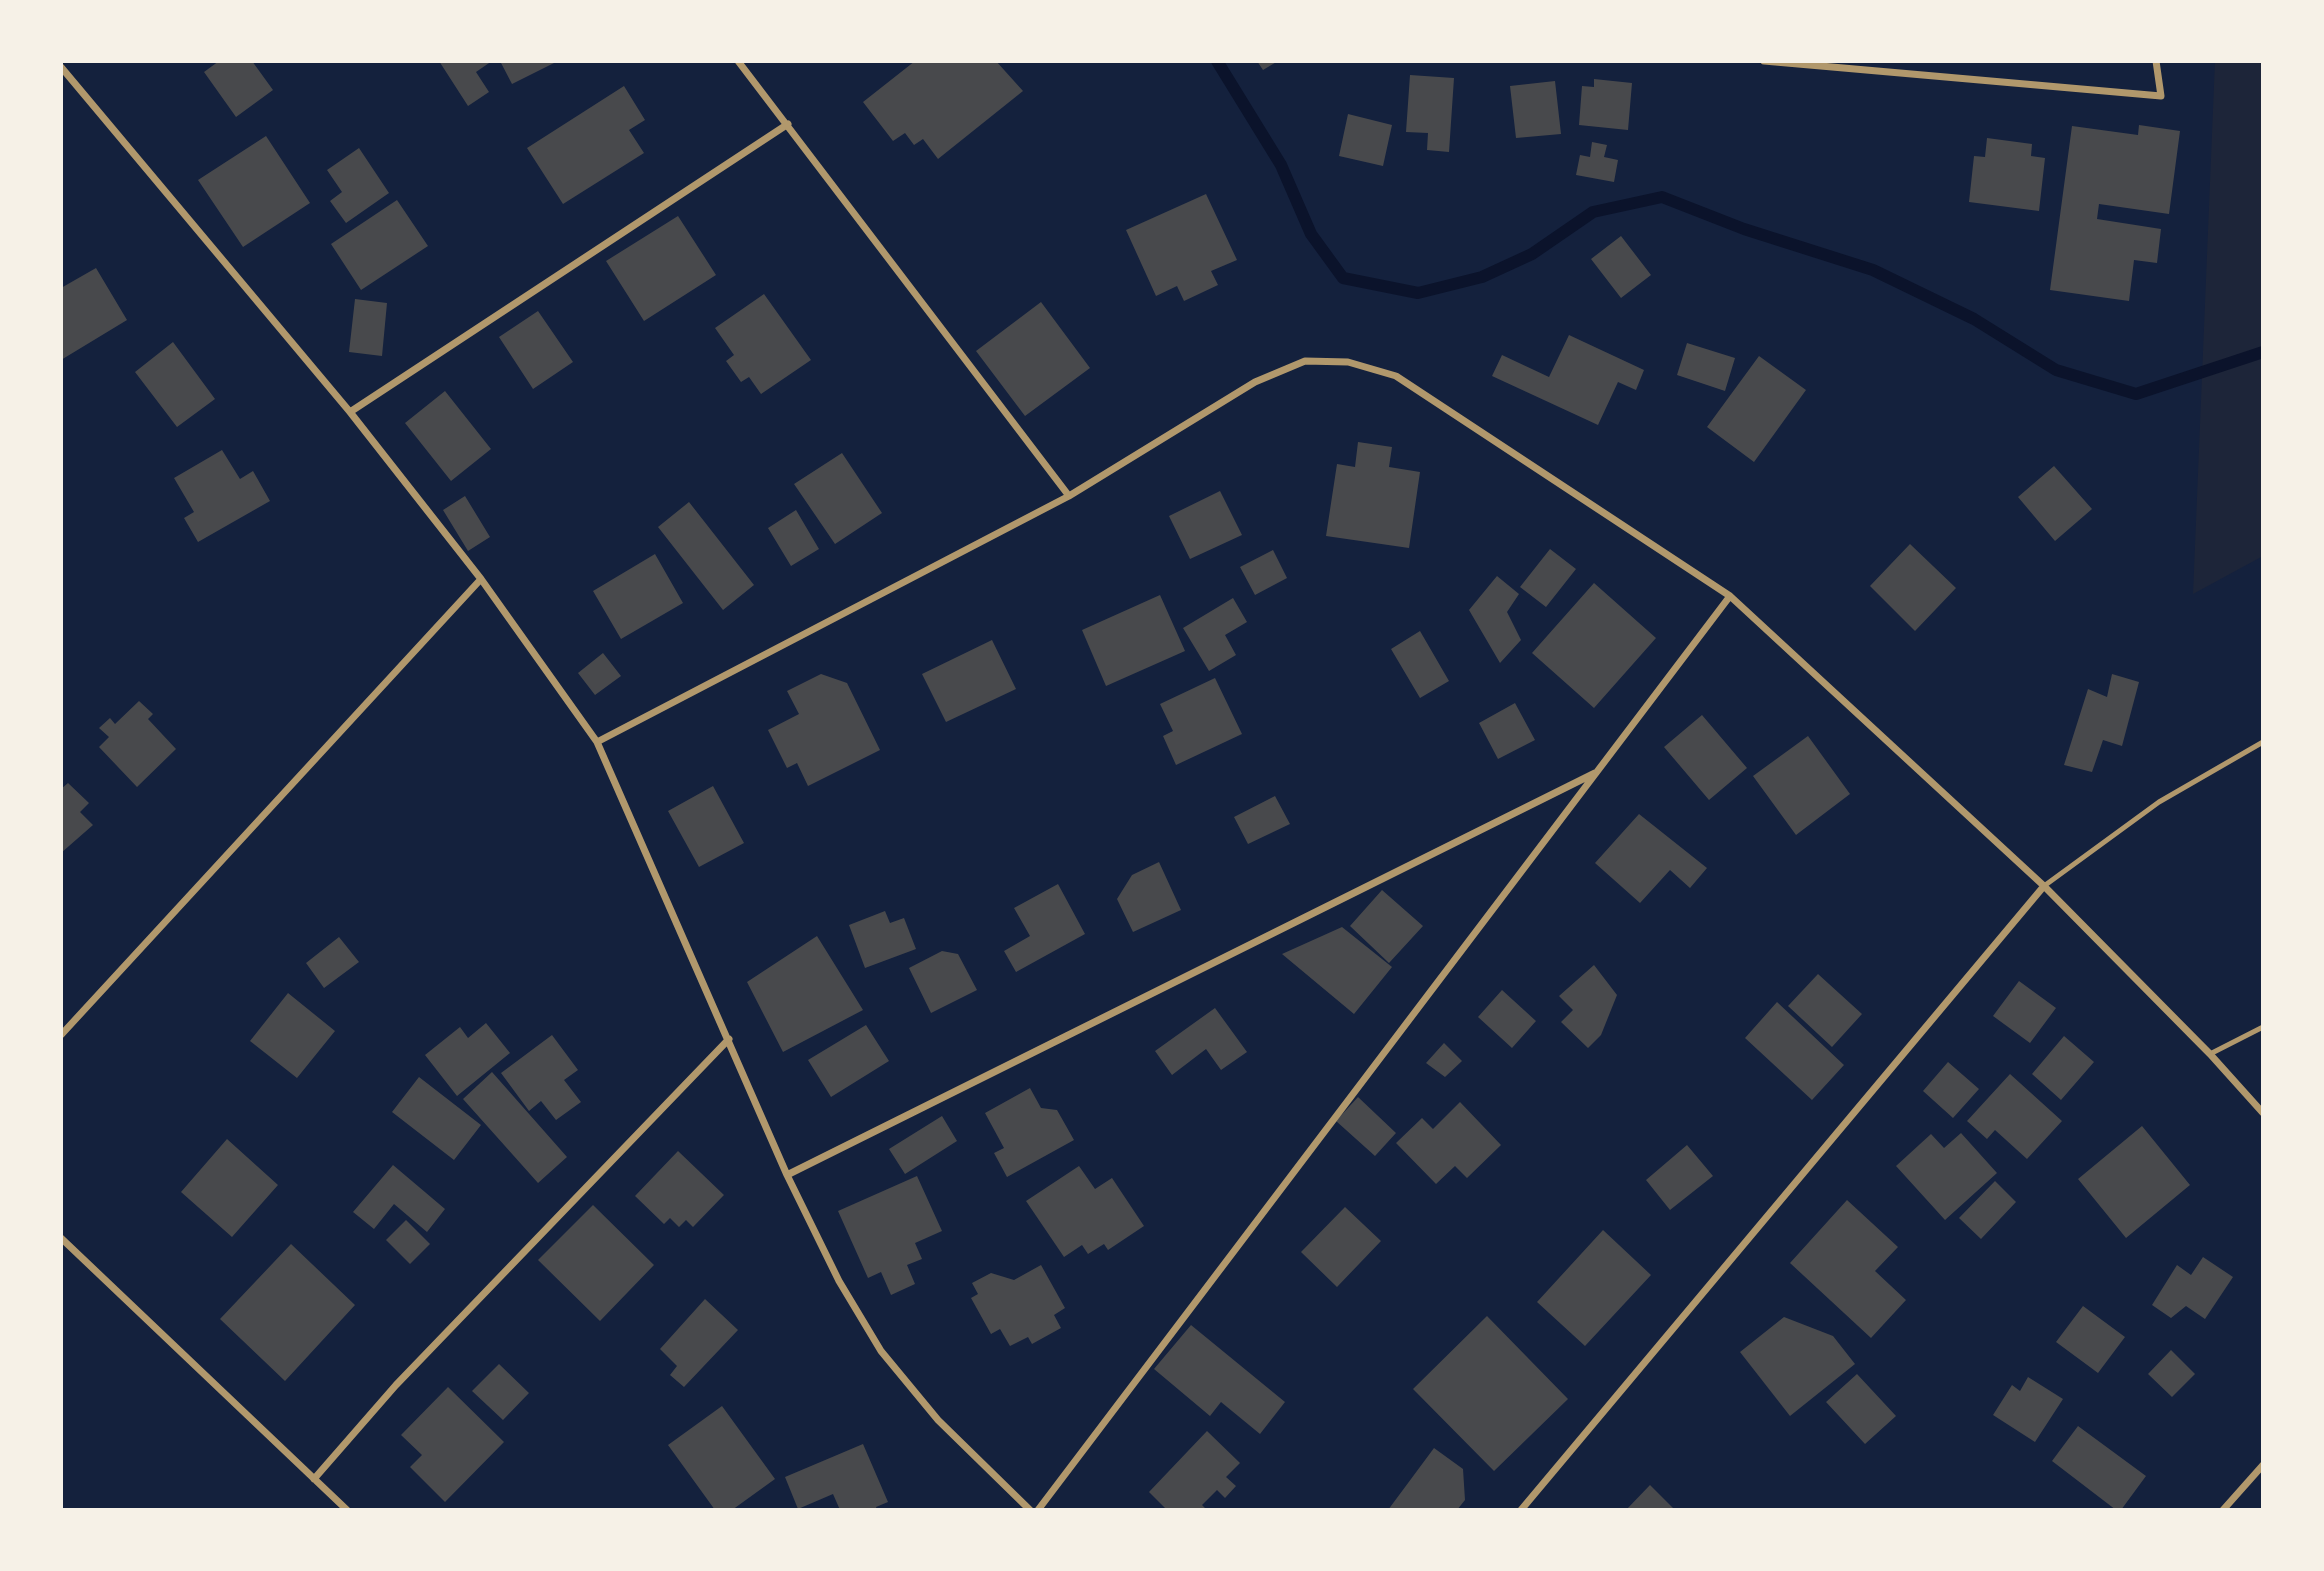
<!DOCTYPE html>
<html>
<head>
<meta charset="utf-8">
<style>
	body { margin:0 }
	#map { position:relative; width:2324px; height:1571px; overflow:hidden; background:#14213d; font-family:"Asap Condensed",sans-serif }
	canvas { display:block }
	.frame { position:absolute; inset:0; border:63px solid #f6f1e7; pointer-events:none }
</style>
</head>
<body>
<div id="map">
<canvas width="2324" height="1571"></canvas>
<div class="frame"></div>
</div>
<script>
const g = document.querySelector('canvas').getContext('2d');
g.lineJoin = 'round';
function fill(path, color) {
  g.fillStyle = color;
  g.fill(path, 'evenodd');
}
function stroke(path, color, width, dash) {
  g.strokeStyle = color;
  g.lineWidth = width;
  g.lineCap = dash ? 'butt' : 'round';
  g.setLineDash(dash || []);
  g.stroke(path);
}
fill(new Path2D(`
	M2215 61H2263V556L2193 594Z`), '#1d2539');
stroke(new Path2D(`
	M1217 61 1281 165 1311 234 1343 278 1418 293 1482 277 1532 254 1593 212 1662 197 1744 229 1873 270 1974 319 2056 370 2136 394 2263 352`), '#0b132b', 12);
fill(new Path2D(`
	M219 61H252L273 90 236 117 204 72Z
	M439 61H492L476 72 489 92 468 106Z
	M500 61H558L512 84Z
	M915 61H996L1023 91 938 159 923 139 914 145 905 133 893 141 863 102Z
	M1257 61H1278L1263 70Z
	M1410 75 1454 78 1449 152 1427 150 1428 133 1406 132Z
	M1594 79 1632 83 1628 130 1579 125 1582 86 1594 87Z
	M1555 81 1561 134 1516 138 1510 86Z
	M624 86 645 120 629 130 644 153 563 204 527 148Z
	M1348 114 1392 125 1383 166 1339 156Z
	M2139 125 2180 131 2169 214 2099 204 2097 219 2161 229 2157 263 2134 260 2129 301 2050 290 2072 126 2138 135Z
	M266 136 310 203 243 247 198 180Z
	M1987 138 2032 144 2031 156 2045 158 2039 211 1969 202 1974 156 1985 157Z
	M1592 142 1607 145 1604 157 1618 160 1614 182 1576 175 1580 155 1590 157Z
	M359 148 389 193 346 223 330 201 342 192 327 170Z
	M1206 194 1237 260 1211 271 1218 285 1184 301 1177 286 1156 296 1126 230Z
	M397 200 428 246 361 290 331 244Z
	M678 216 716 275 644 321 606 261Z
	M1621 236 1651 275 1621 298 1591 259Z
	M96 268 127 320 61 360V288Z
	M764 294 811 360 761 394 749 377 741 382 726 361 734 355 715 328Z
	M355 299 387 303 382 356 349 352Z
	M1041 302 1090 368 1025 416 976 351Z
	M538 311 573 362 533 389 499 337Z
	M1569 335 1644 370 1636 390 1618 382 1598 425 1492 376 1502 355 1549 377Z
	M173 342 215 399 177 427 135 372Z
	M1687 343 1735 358 1725 391 1677 375Z
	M1759 356 1806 390 1754 462 1707 427Z
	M445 391 491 449 451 481 405 423Z
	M1358 442 1392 447 1389 467 1420 472 1409 548 1326 536 1337 464 1355 467Z
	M222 450 240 479 253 471 270 501 198 542 184 518 194 512 174 478Z
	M842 453 882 513 835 544 794 484Z
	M2054 466 2092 509 2055 541 2018 497Z
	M1220 491 1242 535 1190 559 1169 516Z
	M465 496 490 537 468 551 443 510Z
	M689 502 754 585 723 610 658 527Z
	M796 510 819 549 791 566 768 528Z
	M1910 544 1956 588 1915 631 1870 586Z
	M1550 549 1576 569 1546 607 1520 587Z
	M1273 550 1287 578 1255 595 1240 567Z
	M655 554 683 603 621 639 593 591Z
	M1497 576 1519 594 1507 612 1521 640 1500 663 1469 610Z
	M1594 583 1656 638 1594 708 1532 653Z
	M1160 595 1185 651 1106 686 1082 630Z
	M1233 598 1247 622 1225 635 1236 655 1209 671 1183 628Z
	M1420 631 1449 681 1420 698 1391 649Z
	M992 640 1016 689 946 722 922 674Z
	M603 653 621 676 595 695 578 673Z
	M821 674 847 683 880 750 808 786 797 763 787 768 768 730 799 714 787 691Z
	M2112 674 2139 682 2122 746 2103 740 2092 772 2064 765 2088 689 2107 697Z
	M1215 678 1242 734 1176 765 1163 736 1173 731 1160 704Z
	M139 701 153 714 148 719 176 749 137 787 99 747 109 737 99 728 110 718 115 724Z
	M1515 703 1535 740 1498 759 1479 723Z
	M1702 715 1747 768 1709 800 1664 747Z
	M1808 736 1850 794 1796 835 1753 776Z
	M68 783 89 803 80 812 93 825 61 853V789Z
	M713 786 744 843 699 867 668 811Z
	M1275 796 1290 824 1248 844 1234 817Z
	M1639 814 1707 868 1690 888 1670 870 1640 903 1595 863Z
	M1159 862 1181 910 1133 932 1117 899 1132 875Z
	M1058 884 1085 934 1016 972 1004 951 1030 936 1014 908Z
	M1382 890 1423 926 1389 963 1350 926Z
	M885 911 890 923 904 918 916 949 865 968 849 925Z
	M1342 927 1392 967 1354 1014 1282 954Z
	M817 936 863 1010 783 1052 747 982Z
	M339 937 359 962 324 988 306 963Z
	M942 951 958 954 977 990 931 1013 909 968Z
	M1594 965 1617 995 1601 1035 1588 1048 1561 1022 1573 1010 1559 996Z
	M1818 974 1862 1014 1832 1047 1788 1006Z
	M2019 981 2056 1008 2030 1043 1993 1016Z
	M1502 990 1536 1021 1512 1048 1478 1017Z
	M288 993 335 1031 297 1078 250 1041Z
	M1777 1002 1844 1065 1812 1100 1745 1038Z
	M1215 1008 1247 1052 1221 1070 1206 1049 1172 1075 1155 1051Z
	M486 1023 510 1053 457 1096 425 1055 460 1027 468 1038Z
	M866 1025 889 1061 831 1097 808 1060Z
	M552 1035 578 1070 564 1080 581 1102 556 1120 541 1101 529 1111 501 1073Z
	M2064 1036 2094 1062 2061 1100 2032 1074Z
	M1444 1043 1462 1061 1445 1077 1426 1063Z
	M1948 1062 1979 1089 1953 1118 1923 1091Z
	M492 1072 567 1157 538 1183 463 1099Z
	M2010 1074 2062 1121 2027 1159 1995 1130 1987 1139 1967 1121Z
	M419 1077 481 1125 454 1160 392 1112Z
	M1030 1088 1041 1108 1057 1110 1074 1140 1007 1177 994 1153 1004 1148 985 1113Z
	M1358 1097 1396 1133 1375 1156 1336 1121Z
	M1460 1102 1501 1145 1467 1178 1455 1166 1436 1184 1396 1143 1422 1118 1433 1129Z
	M942 1116 957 1141 905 1174 889 1149Z
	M2142 1126 2190 1185 2126 1238 2078 1179Z
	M1961 1133 1997 1173 1945 1220 1896 1166 1931 1134 1944 1148Z
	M227 1139 278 1185 232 1237 181 1192Z
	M1687 1145 1713 1176 1670 1210 1646 1180Z
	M678 1151 724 1195 693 1227 686 1220 679 1227 670 1218 664 1224 635 1196Z
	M393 1165 445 1209 427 1232 394 1204 374 1229 353 1212Z
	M1079 1166 1095 1189 1112 1178 1144 1226 1108 1250 1104 1244 1088 1254 1082 1245 1064 1257 1026 1201Z
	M917 1176 942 1231 915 1243 922 1259 907 1265 915 1284 891 1295 881 1272 868 1278 838 1211Z
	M1995 1181 2016 1202 1981 1239 1959 1218Z
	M1847 1200 1898 1247 1875 1271 1906 1300 1871 1338 1790 1263Z
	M593 1205 654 1265 600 1321 538 1260Z
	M1345 1207 1381 1241 1337 1287 1301 1252Z
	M406 1220 430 1244 410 1264 386 1240Z
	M1603 1230 1651 1275 1585 1346 1537 1302Z
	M291 1244 355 1305 285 1381 220 1319Z
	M2203 1257 2233 1277 2205 1319 2186 1306 2171 1318 2152 1305 2177 1265 2191 1275Z
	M1041 1265 1065 1308 1054 1315 1061 1328 1032 1344 1028 1337 1010 1346 1000 1329 991 1334 971 1298 978 1294 972 1283 991 1273 1014 1280Z
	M705 1299 738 1330 684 1387 670 1375 677 1366 660 1349Z
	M2083 1306 2125 1337 2098 1373 2056 1342Z
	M1487 1316 1568 1399 1494 1471 1413 1389Z
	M1784 1317 1833 1336 1855 1364 1790 1416 1740 1352Z
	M1191 1325 1285 1402 1260 1434 1221 1402 1210 1416 1154 1369Z
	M2171 1350 2195 1374 2172 1397 2148 1374Z
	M499 1364 529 1393 503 1420 472 1391Z
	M1857 1374 1896 1416 1865 1444 1826 1402Z
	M2028 1377 2063 1399 2035 1442 1993 1415 2012 1385 2020 1391Z
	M448 1387 504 1442 445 1502 410 1467 422 1455 401 1435Z
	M722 1406 775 1479 732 1510H715L668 1445Z
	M2078 1426 2146 1476 2121 1510H2116L2052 1461Z
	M1207 1431 1240 1463 1226 1477 1236 1486 1225 1498 1217 1490 1202 1505 1207 1510H1167L1149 1492Z
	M863 1444 888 1502 876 1507 877 1510H840L833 1494 798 1509 785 1477Z
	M1434 1448 1463 1469 1465 1500 1457 1510H1388Z
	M1650 1485 1675 1510H1626Z`), '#48494c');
stroke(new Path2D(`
	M2044 886 2159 802 2263 742
	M2210 1054 2263 1027`), '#b1986c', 5);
stroke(new Path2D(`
	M738 61 1069 496
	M1764 61 2161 96 2156 61
	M61 67 350 412 481 579 597 742 787 1175 839 1281 881 1351 938 1420 1030 1510
	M350 412 788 124
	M597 742 1069 496 1255 382 1305 361 1348 362 1396 376 1730 596 2044 886 2210 1054 2263 1113
	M61 1035 481 579
	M787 1175 1595 773
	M61 1238 347 1510
	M314 1479 396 1385 729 1039
	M1038 1510 1730 596
	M1521 1510 2044 886
	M2223 1510 2263 1465`), '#b1986c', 7);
</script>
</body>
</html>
